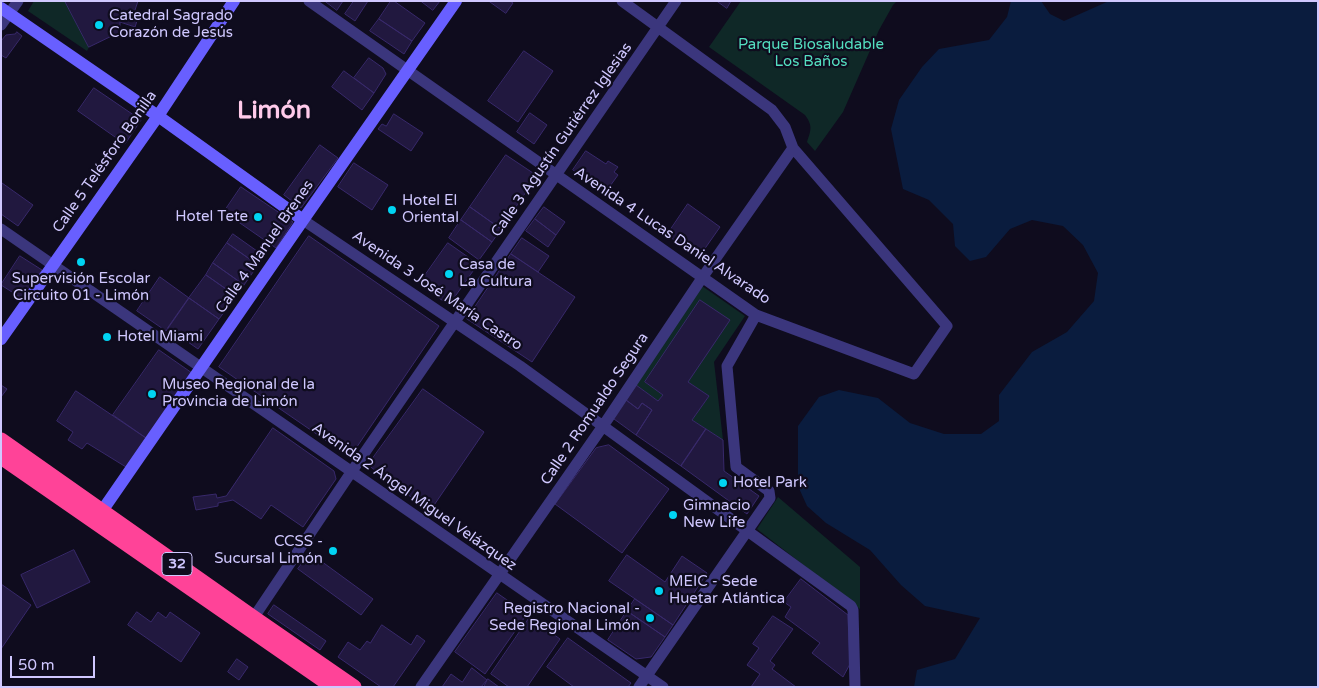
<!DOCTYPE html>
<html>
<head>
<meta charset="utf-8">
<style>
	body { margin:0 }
	#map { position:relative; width:1319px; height:688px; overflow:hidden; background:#0f0c1e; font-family:"Varela Round",sans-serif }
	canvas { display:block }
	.frame { position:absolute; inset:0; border:2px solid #d0c8ff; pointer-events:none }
	.scale { position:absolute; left:10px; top:656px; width:85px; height:22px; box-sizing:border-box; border:2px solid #d0c8ff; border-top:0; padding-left:6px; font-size:15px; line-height:18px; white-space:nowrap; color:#d0c8ff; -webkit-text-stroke:4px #0f0c1e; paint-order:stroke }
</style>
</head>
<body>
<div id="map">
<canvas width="1319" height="688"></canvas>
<div class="frame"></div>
<div class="scale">50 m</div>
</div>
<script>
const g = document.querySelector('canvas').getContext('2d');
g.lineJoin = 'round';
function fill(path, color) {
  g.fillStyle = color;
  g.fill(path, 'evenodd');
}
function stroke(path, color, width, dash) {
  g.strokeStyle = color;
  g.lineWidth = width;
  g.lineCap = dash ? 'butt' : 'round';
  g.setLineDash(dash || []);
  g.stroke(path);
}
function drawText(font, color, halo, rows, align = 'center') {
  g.font = font + ' "Varela Round",sans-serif';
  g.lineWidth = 4.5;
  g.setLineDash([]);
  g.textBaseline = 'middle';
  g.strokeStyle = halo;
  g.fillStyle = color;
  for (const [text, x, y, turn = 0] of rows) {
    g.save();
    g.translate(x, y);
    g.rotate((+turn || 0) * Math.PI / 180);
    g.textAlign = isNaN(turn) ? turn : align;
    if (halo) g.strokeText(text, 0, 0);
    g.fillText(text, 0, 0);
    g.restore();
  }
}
fill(new Path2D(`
	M34 1H65L89 47 87 51 28 11Z
	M741 1H897L893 5 879 30 843 112 815 151 807 142C811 130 813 126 805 115L709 47Z
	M702 286 745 316 714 362 723 440 692 420 709 396 688 382 700 300 645 382 663 395 658 401 636 385Z
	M778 497 860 567V609L757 529Z`), '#0f2827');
fill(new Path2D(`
	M1011 1H1041L1050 14 1064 21 1109 1H1318V687H914L917 670 955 659 980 618 925 606 901 585 870 550 826 523 807 506 798 486V426L819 397 839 390 878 398 910 423 944 434H981L999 421V395L1032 352 1067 332 1094 301 1098 273 1083 245 1063 226 1032 220 1010 229 986 257 970 261 955 246 953 224 929 200 903 189 891 129 899 100 922 67 939 49 989 40 1007 17Z`), '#0a1c3e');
const building = new Path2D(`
	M65 1H138L135 10 140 12 135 27 120 22V32L89 47Z
	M325 1H343L337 10Z
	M354 1H368L355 21 345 14Z
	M391 1H394L425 23 412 41 379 19Z
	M421 1H440L433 10Z
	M489 1H510L513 3 506 13Z
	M717 1H731L727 8Z
	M379 19 412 41 404 54 370 31Z
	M17 32 22 36 6 58 1 55V41L6 35 15 34Z
	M524 51 553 71 518 122 488 101Z
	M369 58 383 68 386 74 374 93 354 78Z
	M344 71 374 93 362 110 332 87Z
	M94 88 141 120 125 144 78 111Z
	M530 113 547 125 534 144 517 132Z
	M394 114 423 133 411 151 378 129 382 124 386 126Z
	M320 145 338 158 301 208 284 195Z
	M586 151 606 164 608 161 618 167 614 172 618 175 605 193 573 170Z
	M506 155 533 173 534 180 501 229 470 207Z
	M354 163 388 185 372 210 338 187Z
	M2 183 33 205 18 226 1 214Z
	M241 187 293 222 276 248 224 212Z
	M688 204 720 227 699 257 667 235Z
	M470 207 501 229 492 242 461 220Z
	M544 207 565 222 556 235 535 219Z
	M535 219 556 235 548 247 526 231Z
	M461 220 492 242 479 260 449 238Z
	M233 234 264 256 258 265 227 243Z
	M309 236 439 326 350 457 219 367Z
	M522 238 549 256 538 272 511 254Z
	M227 243 258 265 244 285 213 263Z
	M448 243 478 264 449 305 419 284Z
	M511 254 575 297 532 362 467 319Z
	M20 256 42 270 23 299 1 285Z
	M213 263 244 285 236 296 206 275Z
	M206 275 236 296 219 319 189 298Z
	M160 277 189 298 166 331 137 311Z
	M189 298 219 319 198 349 168 328Z
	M700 300 730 320 688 382 709 396 692 420 706 429 681 466 636 435 652 410 642 403 638 409 626 400 636 385 658 401 663 395 645 382Z
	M159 350 192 373 146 438 113 415Z
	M1 385 7 389 1 397Z
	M423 389 484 432 430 511 368 465Z
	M76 391 146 438 126 467 87 443 82 449 68 440 73 432 57 421Z
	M626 400 638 409 642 403 652 410 636 435 614 419Z
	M273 428 334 471 336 479 303 527 271 505 261 519 233 500 218 503V506L196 510 193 497 216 494 217 498 226 496Z
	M706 429 723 440 724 471 759 496 747 514 681 466Z
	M609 445 669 489 622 553 555 504 596 448Z
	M74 550 90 582 37 608 21 575Z
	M310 553 373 599 361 615 298 569Z
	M627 555 665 582 682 556 707 573 673 625 609 581Z
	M801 579 848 615 850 664 843 677 812 653 820 643 785 617 791 607 784 602Z
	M1 584 31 605 1 649Z
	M497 593 527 614 485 674 455 652Z
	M635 599 673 625 665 637 627 611Z
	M274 605 326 641 320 650 268 614Z
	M627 611 665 637 651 657 636 659 608 640Z
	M137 612 151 622 158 612 166 618 170 612 200 633 181 662 128 625Z
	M773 616 793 629 770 661 775 665 772 669 796 687H751L760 674 747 665 759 648 753 644Z
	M530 617 560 639 527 687H509L491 674Z
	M382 625 411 645 417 635 425 641 393 687H381L338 657 348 642 360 650 367 641 370 643Z
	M568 638 631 683 628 687H574L547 667Z
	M237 659 248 667 239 680 228 672Z
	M472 668 487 680 481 687H442L451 674 462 682Z
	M488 679 499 687H484Z`);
fill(building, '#21183f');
stroke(building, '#38296b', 1);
stroke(new Path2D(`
	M309 1 756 315 914 374 947 326 793 148 785 127 772 110 622 1
	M1 25 18 1
	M303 220 520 366 851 606 853 610 855 687
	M1 229 663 687
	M250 623 352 471 676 1
	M421 687 603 426 702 278 793 148
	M639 687 770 498 769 491 736 467 727 366 756 315`), '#3b367d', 11);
stroke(new Path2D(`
	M1 8 158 116 303 220
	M1 339 158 116 234 1
	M102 511 303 220 456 1`), '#685fff', 12);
stroke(new Path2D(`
	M1 440 254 618 354 687
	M1 457 333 687`), '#ff4398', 15);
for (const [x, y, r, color] of [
	[99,25,5,"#00d4f3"],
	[392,210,5,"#00d4f3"],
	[258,217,5,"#00d4f3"],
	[81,262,5,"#00d4f3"],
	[449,274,5,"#00d4f3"],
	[107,337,5,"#00d4f3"],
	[152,394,5,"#00d4f3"],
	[723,483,5,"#00d4f3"],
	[673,515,5,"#00d4f3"],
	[333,551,5,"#00d4f3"],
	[659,591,5,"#00d4f3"],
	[650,618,5,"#00d4f3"]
]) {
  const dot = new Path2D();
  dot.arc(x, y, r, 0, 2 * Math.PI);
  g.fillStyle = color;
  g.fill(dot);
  stroke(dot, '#0f0c1e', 2);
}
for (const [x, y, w] of [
	[177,564,30]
]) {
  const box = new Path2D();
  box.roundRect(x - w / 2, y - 11.5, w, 23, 4);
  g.fillStyle = '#0f0c1e';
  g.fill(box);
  stroke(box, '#d0c8ff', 1);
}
drawText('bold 14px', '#d0c8ff', null, [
	["32",177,564]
]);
drawText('15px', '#d0c8ff', '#0f0c1e', [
	["Catedral Sagrado",109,16],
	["Corazón de Jesús",109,33],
	["Hotel El",402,201],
	["Oriental",402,218],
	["Hotel Tete",248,217,"right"],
	["Casa de",459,265],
	["La Cultura",459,282],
	["Supervisión Escolar",81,279,"center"],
	["Circuito 01 - Limón",81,296,"center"],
	["Hotel Miami",117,337],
	["Museo Regional de la",162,385],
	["Provincia de Limón",162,402],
	["Hotel Park",733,483],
	["Gimnacio",683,506],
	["New Life",683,523],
	["CCSS -",323,542,"right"],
	["Sucursal Limón",323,559,"right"],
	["MEIC - Sede",669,582],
	["Huetar Atlántica",669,599],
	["Registro Nacional -",640,609,"right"],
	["Sede Regional Limón",640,626,"right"]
], 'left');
drawText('15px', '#54dfc0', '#0f0c1e', [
	["Parque Biosaludable",811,45],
	["Los Baños",811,62]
]);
drawText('15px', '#d0c8ff', '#0f0c1e', [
	["Calle 3 Agustín Gutiérrez Iglesias",562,140,-55],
	["Calle 5 Telésforo Bonilla",105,162,-55],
	["Avenida 4 Lucas Daniel Alvarado",672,236,34],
	["Calle 4 Manuel Brenes",265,247,-55],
	["Avenida 3 José María Castro",437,291,34],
	["Calle 2 Romualdo Segura",595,409,-56],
	["Avenida 2 Ángel Miguel Velázquez",414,497,35]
]);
drawText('bold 25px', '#ffcaea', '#0f0c1e', [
	["Limón",274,111]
]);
</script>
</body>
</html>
